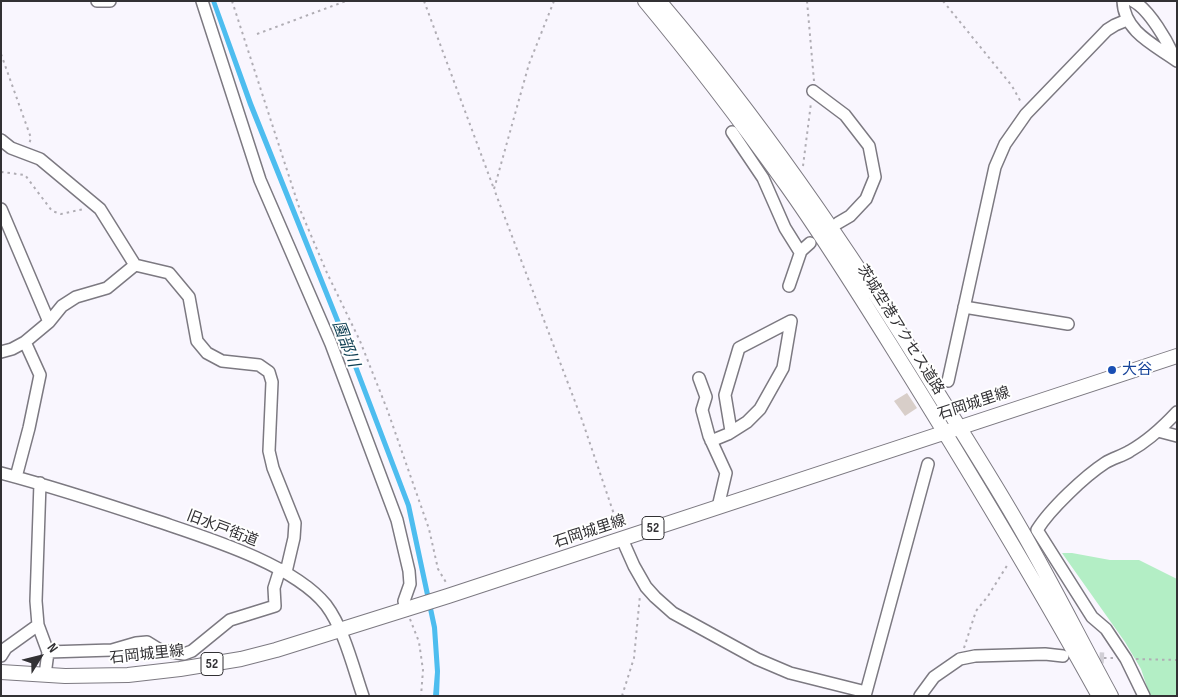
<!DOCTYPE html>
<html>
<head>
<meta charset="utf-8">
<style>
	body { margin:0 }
	#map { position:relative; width:1178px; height:697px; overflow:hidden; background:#f9f6fe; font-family:"Sofia Sans Condensed",sans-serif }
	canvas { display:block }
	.frame { position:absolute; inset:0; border:2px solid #323134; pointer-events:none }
	.north { position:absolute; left:15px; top:632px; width:50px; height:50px; -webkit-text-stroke:4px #fff; paint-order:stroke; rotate:54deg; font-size:14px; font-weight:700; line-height:20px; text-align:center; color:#323134 }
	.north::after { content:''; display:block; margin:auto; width:18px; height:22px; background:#323134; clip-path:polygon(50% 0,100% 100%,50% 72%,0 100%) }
</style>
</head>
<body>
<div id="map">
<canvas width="1178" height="697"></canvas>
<div class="frame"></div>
<div class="north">N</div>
</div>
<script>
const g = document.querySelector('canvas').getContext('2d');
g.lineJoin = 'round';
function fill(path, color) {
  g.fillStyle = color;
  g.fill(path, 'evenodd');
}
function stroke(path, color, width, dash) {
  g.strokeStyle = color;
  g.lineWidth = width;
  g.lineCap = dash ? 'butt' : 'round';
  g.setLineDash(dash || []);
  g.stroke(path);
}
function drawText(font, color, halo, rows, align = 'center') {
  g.font = font + ' "Sofia Sans Condensed","Noto Sans JP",sans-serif';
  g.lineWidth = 4;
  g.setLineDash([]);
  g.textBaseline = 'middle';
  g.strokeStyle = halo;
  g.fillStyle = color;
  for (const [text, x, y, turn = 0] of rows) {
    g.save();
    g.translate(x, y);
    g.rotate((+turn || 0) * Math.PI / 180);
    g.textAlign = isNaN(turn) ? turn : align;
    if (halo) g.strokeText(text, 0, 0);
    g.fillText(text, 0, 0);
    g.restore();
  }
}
fill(new Path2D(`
	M1062 553H1072L1110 560H1139L1177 579V696H1150L1141 669 1125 642Z`), '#b3eec5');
fill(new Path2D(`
	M211 1H216L253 103 350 345 411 505 437 627 440 671 439 696H433L435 672 432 628 406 506 345 346 248 105Z`), '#4dbdef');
fill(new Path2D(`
	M907 393 917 408 905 416 894 401Z`), '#d8cec9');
stroke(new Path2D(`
	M1083 657 1104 658`), '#d1cfd6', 11, [11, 5.5]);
const minor = new Path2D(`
	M97 1H110
	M202 1 260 180 331 344 397 520 409 571 410 584 404 601 406 610
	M1123 1C1124 32 1155 45 1177 61
	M1133 1C1149 9 1168 42 1175 59
	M813 91 845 115 869 146 875 177 866 199 850 216 838 223
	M732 132 763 178 785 228 800 252
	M1 140 11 148 40 159 100 209 135 265 169 273 189 297 197 341 207 353 222 361 259 365 269 372 272 382 269 451 273 468 295 523 294 538 286 572
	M1 209 49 322
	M789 286 801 251 810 243
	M964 307 1068 324
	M1 352 12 349 25 342
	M699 378 706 397 702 410 709 436 726 473 718 507
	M948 381 995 167 1005 144 1026 114 1107 30 1115 25 1127 20
	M1158 431 1177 436
	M711 441 728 434 747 422 760 409 783 368 791 321 739 348 725 395 731 431
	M1 473C54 487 106 504 157 521 207 538 293 564 326 605 344 629 353 667 363 696
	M16 477 29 428 40 375 25 342 49 322 62 306 76 297 107 288 135 265
	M622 539 634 566 646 587 655 597 673 613 757 659 790 673 866 692
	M38 625 48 652
	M1 656 6 648 38 625 36 601 40 483
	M45 675 48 652 112 650 136 643 147 642 160 650 184 654 192 651 230 620 275 606 274 588 280 569
	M865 696 928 464
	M920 696 934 677 960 659 975 656 1045 654 1063 656
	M1144 696 1126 659 1106 629 1092 617 1037 530C1050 509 1085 476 1105 463 1113 458 1122 456 1130 451 1148 441 1163 427 1177 412`);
const major = new Path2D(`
	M645 1C695 61 742 123 787 186 831 248 870 312 910 376 975 481 1039 587 1099 696
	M659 1C764 124 855 258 939 395 967 440 996 485 1022 531 1053 585 1081 641 1111 696
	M1 672 65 676 128 675 180 669 241 659 276 650 448 596 1177 356`);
stroke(minor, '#7c7981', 14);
stroke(major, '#7c7981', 16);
stroke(new Path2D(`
	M232 1 299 207 327 273 360 341 387 409 429 529 438 569 447 584
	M424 1 494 189
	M554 1 529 64 494 189 582 420 619 529
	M807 1 814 81
	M943 1 1012 86 1022 104
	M257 34 346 1
	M1 54 31 138 29 144
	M803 166 811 103
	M1 172 25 175 52 211 61 214 84 209
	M410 619 419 642 423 670 421 696
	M964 648 976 611 988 596 1008 564
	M1104 658H1114
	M1136 659 1177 660
	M622 696 634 658 640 595`), '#b0adb4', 2, [2.5, 4]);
stroke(minor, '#fff', 11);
stroke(major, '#fff', 14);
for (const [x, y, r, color] of [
	[1112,370,5,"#1a4fb4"]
]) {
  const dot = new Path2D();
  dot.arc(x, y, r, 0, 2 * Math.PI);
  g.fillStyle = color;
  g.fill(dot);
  stroke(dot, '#fff', 2);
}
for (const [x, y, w] of [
	[653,528,22],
	[212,664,22]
]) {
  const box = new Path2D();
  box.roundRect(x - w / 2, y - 11.5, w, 23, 4);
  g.fillStyle = '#fff';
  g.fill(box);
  stroke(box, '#323134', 1);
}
drawText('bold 14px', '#323134', null, [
	["52",653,528],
	["52",212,664]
]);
drawText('15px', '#323134', '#fff', [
	["茨城空港アクセス道路",900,330,58],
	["石岡城里線",974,404,-18],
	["旧水戸街道",222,529,21],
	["石岡城里線",590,532,-18],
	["石岡城里線",147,655,-6]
]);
drawText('15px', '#164399', '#fff', [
	["大谷",1122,370]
], 'left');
drawText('italic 16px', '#0c3d51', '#fff', [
	["園部川",345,344,69]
]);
</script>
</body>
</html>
